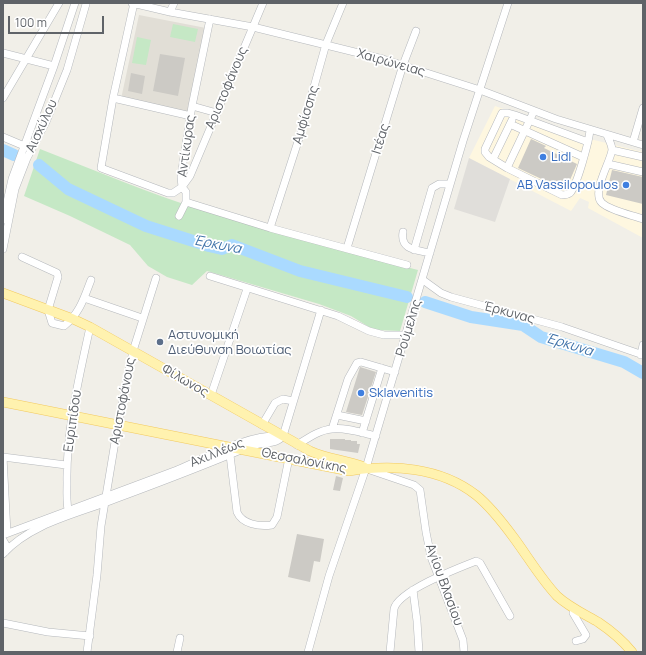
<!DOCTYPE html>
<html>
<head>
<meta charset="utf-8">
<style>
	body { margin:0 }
	#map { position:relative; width:646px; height:655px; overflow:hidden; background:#f1efe8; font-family:Manrope,sans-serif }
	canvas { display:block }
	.frame { position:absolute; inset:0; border:4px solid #5f6368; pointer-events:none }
	.scale { position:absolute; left:8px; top:16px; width:96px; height:18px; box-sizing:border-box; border:2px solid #5f6368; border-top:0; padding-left:5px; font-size:12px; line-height:14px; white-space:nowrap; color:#5f6368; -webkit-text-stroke:3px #fff; paint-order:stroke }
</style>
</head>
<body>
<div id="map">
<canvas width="646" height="655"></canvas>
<div class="frame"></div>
<div class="scale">100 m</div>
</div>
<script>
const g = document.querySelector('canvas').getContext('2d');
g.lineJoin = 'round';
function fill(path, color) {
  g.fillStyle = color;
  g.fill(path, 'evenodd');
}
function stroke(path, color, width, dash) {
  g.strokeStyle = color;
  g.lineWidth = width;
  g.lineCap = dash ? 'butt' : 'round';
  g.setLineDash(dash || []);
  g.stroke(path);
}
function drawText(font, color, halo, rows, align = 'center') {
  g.font = font + ' Manrope,sans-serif';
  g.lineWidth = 3.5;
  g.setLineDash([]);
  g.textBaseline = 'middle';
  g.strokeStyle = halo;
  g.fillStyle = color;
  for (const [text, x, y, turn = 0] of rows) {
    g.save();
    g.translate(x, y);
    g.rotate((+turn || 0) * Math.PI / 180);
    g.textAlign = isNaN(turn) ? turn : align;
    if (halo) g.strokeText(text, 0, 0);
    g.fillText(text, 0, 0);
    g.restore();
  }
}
fill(new Path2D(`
	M495 106 594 140 643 152V238L588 208 589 202 580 198 571 211 469 158Z`), '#fef7e0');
fill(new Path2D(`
	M469 158 510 179 495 222 454 209Z`), '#e0deda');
fill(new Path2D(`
	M139 15 206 28 189 112 121 99Z`), '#e1ded6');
fill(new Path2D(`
	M173 24 198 29 195 42 170 37Z
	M137 37 151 40 146 65 132 63Z
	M40 149C96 171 151 194 208 212 277 234 348 252 418 270L400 331 377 330 369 327 351 316 319 304 207 271 192 285 167 277 148 266 130 245 70 216 24 196Z`), '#c5e8c5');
stroke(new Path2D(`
	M3 150 14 155
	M39 165 68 189 146 226 209 246 222 249 232 245 300 271 407 297
	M425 302 471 317 523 325 541 337 624 362 643 373`), '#aadaff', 12);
fill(new Path2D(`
	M160 54 185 58 178 96 153 91Z
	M131 73 145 76 142 94 128 91Z
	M531 139 546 146 544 148 577 164 566 189 565 190 518 168Z
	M612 170 643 177V204L606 195Z
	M360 367 376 372 362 415 346 412Z
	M330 439H345V440H351V441H357V444H360L358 453 330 449Z
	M336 476 343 478 340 491 333 490Z
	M297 534 324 539 320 562 314 561 310 582 288 577Z`), '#cccac5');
const minor = new Path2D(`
	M132 3 170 12 253 27 383 59 480 90 556 119 643 145
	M134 3 113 98 101 168 168 193H173L182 187 190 176 263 3
	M170 12 174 3
	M3 53 54 66
	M3 98 59 3
	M113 98 191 116
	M192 106 217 113
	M534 111 507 168 562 195C565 195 567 195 570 193 577 186 589 141 590 130
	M510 124 583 157
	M607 135C609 140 612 145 612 150 610 163 591 193 602 203 611 211 632 215 643 219
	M3 137 29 148
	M633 142 643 108
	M612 150 643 157
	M493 159 512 120
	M608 164 643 172
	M507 168 489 157 485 152V149L502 113H508L515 115 588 142
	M186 202 270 228 407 265
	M179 216 186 202V192L182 187 181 177 183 163 192 106 210 19
	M3 220 12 179 54 66 75 3
	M270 228 303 126 326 44 343 3
	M403 232C400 250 416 250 430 253
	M347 248 403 65 416 31
	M3 249 15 189 27 158 46 122 67 70 86 4
	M414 250 432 188 439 184H450
	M22 257 57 273 58 277 48 310 52 323 64 326C80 313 84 298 91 280
	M210 276 338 316 369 331 384 335H407
	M423 280 441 293 451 297 562 327 643 355
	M84 298 142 318
	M641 355 643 345
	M211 395 247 289
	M337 415 366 421
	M262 425 275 403 283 399 293 401
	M332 429 348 379 357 363 361 362 395 372
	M362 433 382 368
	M297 445C308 438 319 430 332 429 346 427 362 433 376 436
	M230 455 237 512C242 524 259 527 272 525L277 517 289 458
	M3 457 7 533
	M3 457 66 465
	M370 470 414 485 420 490 426 532 431 557 463 640 464 652
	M69 514C66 504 67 494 67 483 66 430 79 378 90 327
	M3 535C61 513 119 492 177 470 208 457 249 433 283 436
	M3 540 6 545 5 552
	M3 554C31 523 77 514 115 499 158 483 201 467 243 449 248 447 254 445 259 444 267 442 277 444 283 436L321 310
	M413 590 417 621 419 652
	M574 608 573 613 586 635 583 639 576 641
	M3 623 48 632 90 636
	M87 652 97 575 101 526 118 424 133 351 156 278
	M177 652 180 638
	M308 652 329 576 366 468 463 141 508 3
	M390 652 394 609C398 591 458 568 476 561L480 563 510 616`);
const major = new Path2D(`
	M3 293 73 319 90 327 310 451C327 459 346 460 364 467
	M3 402 349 471C392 464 440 467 476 495 491 507 503 523 514 538 528 557 541 579 557 596 569 607 584 614 598 622 610 630 623 641 632 652`);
stroke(minor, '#b5b8bc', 8);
stroke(major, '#f2c960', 10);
stroke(minor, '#fff', 7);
stroke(major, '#fff2af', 9);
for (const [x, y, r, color] of [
	[543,157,4,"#3f7fe0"],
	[626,185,4,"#3f7fe0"],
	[160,342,4,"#5c6f8a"],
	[361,393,4,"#3f7fe0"]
]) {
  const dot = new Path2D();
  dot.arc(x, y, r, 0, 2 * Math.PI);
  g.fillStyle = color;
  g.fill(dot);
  stroke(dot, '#fff', 1.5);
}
drawText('13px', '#5f6368', '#fff', [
	["Χαιρώνειας",391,63,16],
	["Αριστοφάνους",227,88,-67],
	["Αμφίσσης",306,115,-73],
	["Αισχύλου",42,126,-65],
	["Ιτέας",381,139,-73],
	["Αντίκυρας",187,146,-82],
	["Έρκυνας",509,313,15],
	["Ρούμελης",409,328,-73],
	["Φίλωνος",185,381,30],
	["Αριστοφάνους",123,401,-79],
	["Ευριπίδου",73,421,-82],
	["Αχιλλέως",217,453,-22],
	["Θεσσαλονίκης",304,461,11],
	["Αγίου Βλασίου",444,585,70]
]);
drawText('13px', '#366cbe', '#fff', [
	["Lidl",551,157],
	["AB Vassilopoulos",618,185,"right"],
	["Sklavenitis",369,393]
], 'left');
drawText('13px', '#4e5e75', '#fff', [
	["Αστυνομική",168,335],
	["Διεύθυνση Βοιωτίας",168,350]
], 'left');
drawText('italic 14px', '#4174aa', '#fff', [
	["Έρκυνα",217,245,11],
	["Έρκυνα",569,345,17]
]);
</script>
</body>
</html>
